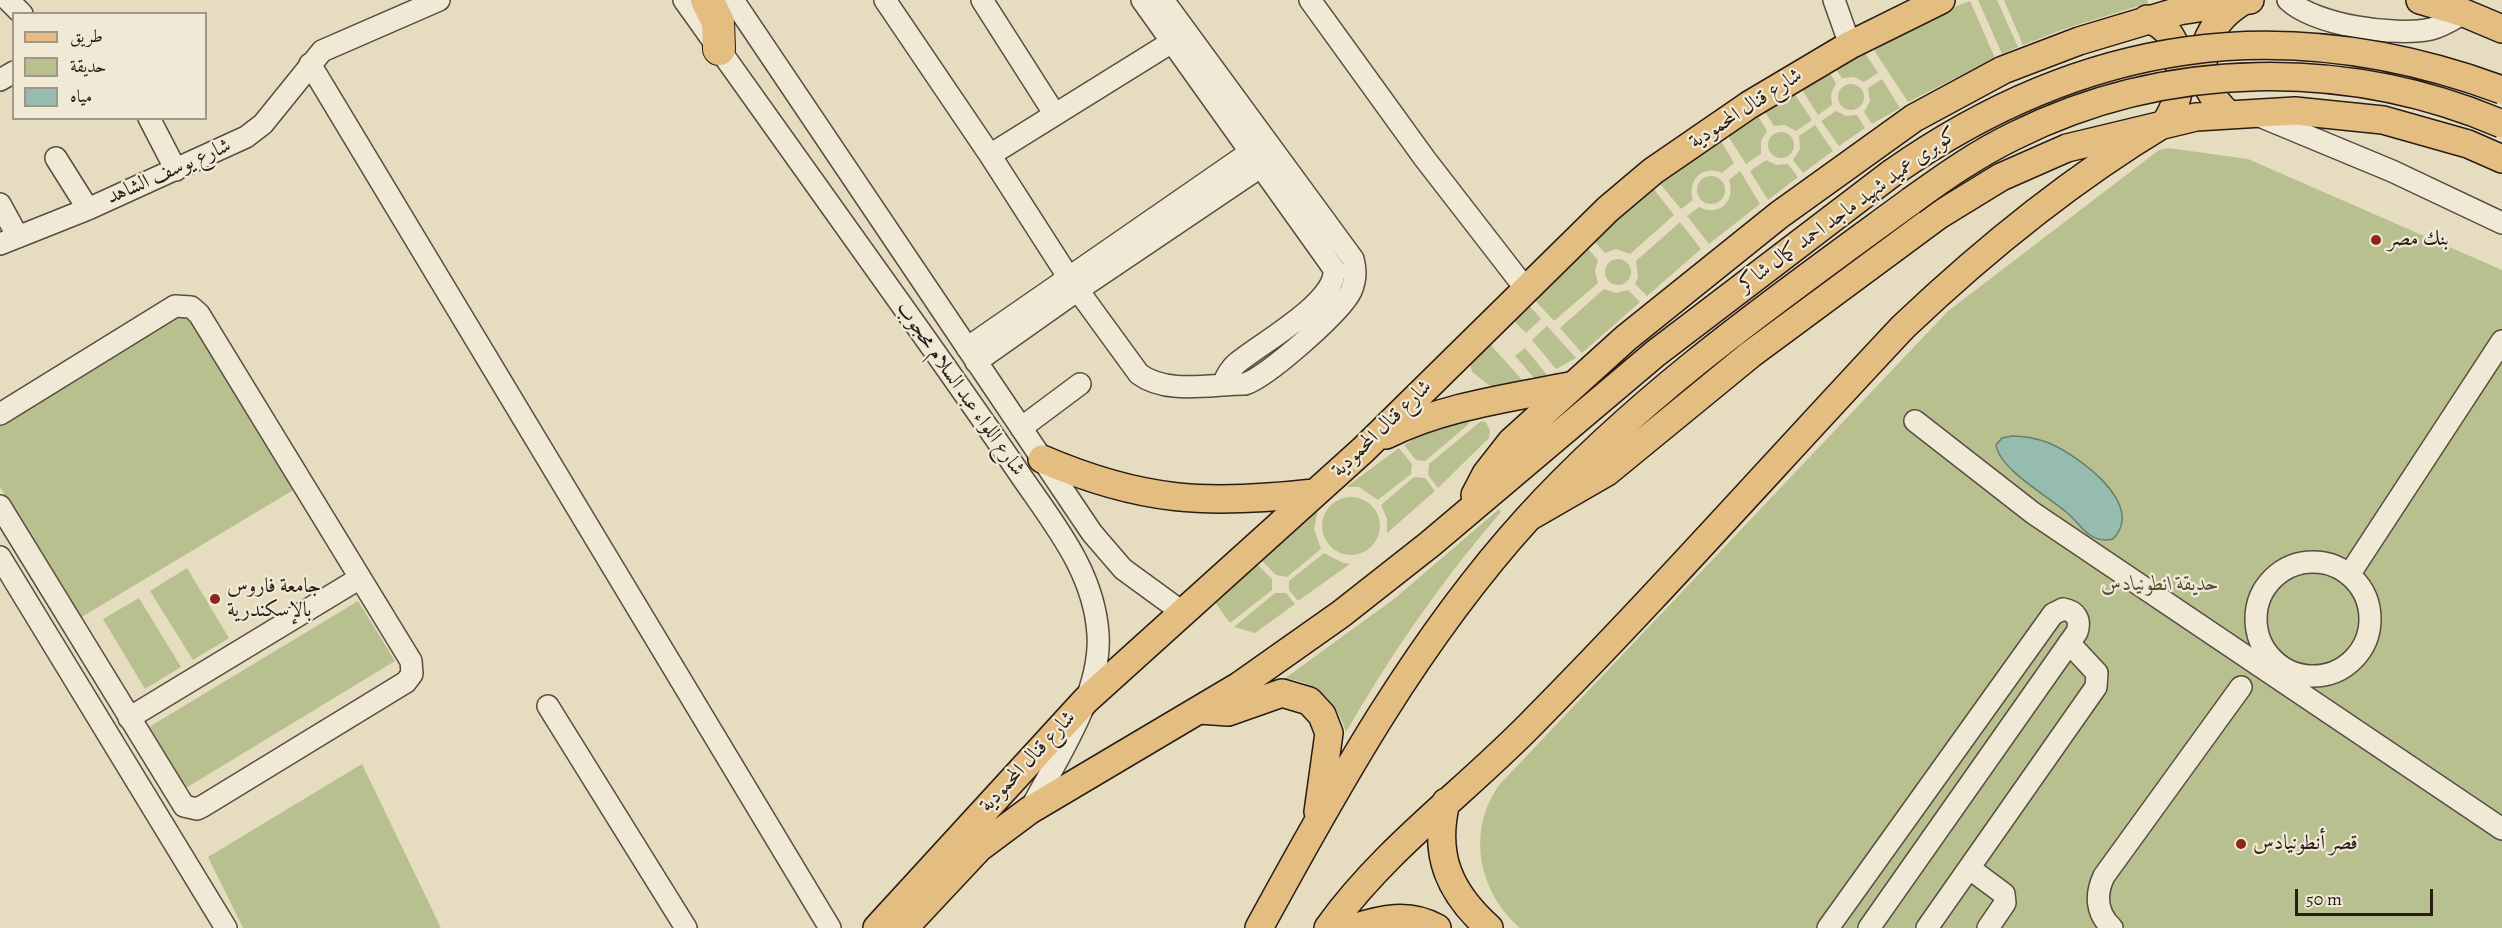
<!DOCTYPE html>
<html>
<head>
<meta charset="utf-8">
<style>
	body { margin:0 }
	#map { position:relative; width:2502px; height:928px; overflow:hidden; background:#e6ddc0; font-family:Alegreya,Amiri,serif }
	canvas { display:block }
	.legend { position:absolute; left:12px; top:12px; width:195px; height:108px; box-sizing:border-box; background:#efe9d6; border:2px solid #a09789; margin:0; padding:8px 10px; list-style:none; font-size:18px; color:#2a1c15 }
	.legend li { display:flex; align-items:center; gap:12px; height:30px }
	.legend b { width:30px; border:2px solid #a09789 }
	.scale { position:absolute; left:2295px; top:889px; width:138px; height:27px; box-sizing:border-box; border:3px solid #2a1c15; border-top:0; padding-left:8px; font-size:18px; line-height:21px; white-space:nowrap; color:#2a1c15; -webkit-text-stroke:4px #efe9d6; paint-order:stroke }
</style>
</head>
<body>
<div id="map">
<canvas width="2502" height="928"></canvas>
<ul class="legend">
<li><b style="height:8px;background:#e3be80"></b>طريق</li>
<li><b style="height:16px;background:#b9c08f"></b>حديقة</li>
<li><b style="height:16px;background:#96bcaf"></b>مياه</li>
</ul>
<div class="scale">50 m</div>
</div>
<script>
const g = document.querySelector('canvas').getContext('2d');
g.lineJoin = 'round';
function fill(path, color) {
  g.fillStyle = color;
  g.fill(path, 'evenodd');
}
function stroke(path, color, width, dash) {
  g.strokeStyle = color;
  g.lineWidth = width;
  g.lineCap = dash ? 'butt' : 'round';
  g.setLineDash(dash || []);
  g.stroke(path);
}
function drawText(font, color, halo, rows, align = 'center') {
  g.font = font + ' Alegreya,Amiri,serif';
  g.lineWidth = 4.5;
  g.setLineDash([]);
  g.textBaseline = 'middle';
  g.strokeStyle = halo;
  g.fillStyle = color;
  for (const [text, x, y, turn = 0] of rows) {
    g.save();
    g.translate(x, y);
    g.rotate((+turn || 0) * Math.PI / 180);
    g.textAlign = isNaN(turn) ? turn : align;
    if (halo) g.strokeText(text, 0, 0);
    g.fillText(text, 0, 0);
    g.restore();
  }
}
fill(new Path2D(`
	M1978 0H1997L2018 47 2002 54Z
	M2004 0H2147L2148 3 2064 29 2023 45Z
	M1970 1 1995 58 1908 102 1872 47 1936 14Z
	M1864 51 1878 73 1864 82 1854 77 1842 78 1835 68Z
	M1829 72 1836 83 1831 94 1832 105 1818 115 1801 88Z
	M1882 79 1900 108 1872 124 1864 112 1870 101 1868 88Z
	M1838 97a13 13 0 1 1 26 0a13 13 0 1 1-26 0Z
	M1794 93 1812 120 1796 131 1785 125 1774 126 1765 112Z
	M1836 111 1846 116 1857 115 1865 128 1839 146 1821 121Z
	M1758 116 1767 131 1761 141V154L1746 164 1728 136Z
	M1815 125 1833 151 1803 173 1793 160 1800 149 1799 136Z
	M1768 145a13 13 0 1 1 26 0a13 13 0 1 1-26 0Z
	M1721 141 1734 163 1722 173C1702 164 1687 181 1693 200L1681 209 1660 184Z
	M2168 148 2248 159 2502 270V928H1520C1478 892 1466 830 1500 784L1948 311 2159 150Z
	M1766 160 1776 165 1788 164 1798 177 1768 200 1750 171Z
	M1740 171 1760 204 1709 244 1687 216 1699 207C1719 217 1736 202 1729 180Z
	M1697 190a14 14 0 1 1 28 0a14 14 0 1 1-28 0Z
	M1653 188 1674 215 1630 254 1616 249 1605 253 1592 239Z
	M1680 222 1701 249 1647 296 1635 284 1638 277 1636 261Z
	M1585 245 1598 260 1595 271 1598 283 1554 321 1532 297Z
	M1605 272a13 13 0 1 1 26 0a13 13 0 1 1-26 0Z
	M1604 289 1616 293 1628 290 1640 302 1582 353 1560 328Z
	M1527 303 1541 319 1526 333 1511 318Z
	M182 315 193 319 295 489 80 618 0 487V424Z
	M1547 326 1576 358 1556 369 1532 340Z
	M1489 343 1524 382 1494 389 1472 372 1470 363Z
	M1525 348 1547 375 1535 379 1515 356Z
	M1469 418V424L1425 461 1416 460 1404 445 1430 429Z
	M1481 421 1486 422 1490 431 1489 438 1438 488 1428 475 1429 464Z
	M1399 448 1412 464 1411 474 1378 500 1359 487H1346Z
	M1414 477 1425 478 1435 491 1387 533V519L1381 505Z
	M1322 526a29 29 0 1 1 58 0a29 29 0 1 1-58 0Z
	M1318 509 1314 529 1321 549 1287 577 1276 575 1260 559Z
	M1499 509 1501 512C1442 580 1391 654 1346 732 1337 702 1316 680 1284 679L1394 599Z
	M1324 553 1341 562 1350 564 1298 601 1289 590V581Z
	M1256 563 1272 579V590L1230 623 1215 602Z
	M187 568 229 638 193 660 150 591Z
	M1275 593H1286L1295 604 1255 633 1234 627Z
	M139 598 181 667 145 689 103 619Z
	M358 601 395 661 186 788 149 727Z
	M362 764 441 928H243L208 857Z`), '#b9c08f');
const water = new Path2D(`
	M2012 436C2025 436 2036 438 2049 443 2077 455 2147 504 2113 539 2104 541 2097 540 2090 535 2081 529 2075 519 2066 512 2048 496 2000 470 1996 445L2002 438Z`);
fill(water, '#96bcaf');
stroke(water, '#6b7c71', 1.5);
const minor = new Path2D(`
	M8 0 22 14
	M684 0C762 109 840 218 918 328 952 376 986 424 1019 473 1053 523 1094 571 1098 634 1102 693 1057 758 1030 810
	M733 0 1092 533 1123 569 1182 612
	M885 0 990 155 1069 278 1139 374C1167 395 1212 384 1245 384 1267 377 1341 312 1351 291 1356 280 1356 270 1353 259L1163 0
	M982 0 1054 113
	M1142 0 1334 269C1338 302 1259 344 1236 364 1230 369 1226 377 1223 384
	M1310 0 1425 159 1525 288
	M1834 0 1850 45
	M2288 0C2315 25 2395 37 2431 29 2443 26 2453 19 2464 13
	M310 64 830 928
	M0 80 14 72
	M2257 115 2392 171 2502 223
	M149 118 176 170
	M990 155 1183 35
	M56 158 88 209
	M0 204 18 237
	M0 244 88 209 246 137 263 124 322 51 439 0
	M967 348 1262 144
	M976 362 1078 290 1272 159
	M0 414 175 306 191 307 199 314 411 661 412 674 406 682 203 806 197 809 184 806 0 506
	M1915 421 2033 513 2502 829
	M1021 428 1080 384
	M0 557 226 928
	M2256 619a57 57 0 1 1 114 0a57 57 0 1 1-114 0Z
	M2349 575 2502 341
	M548 706 686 928
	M129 718 360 578
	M1969 868 2004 894 2005 903 1988 928
	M1828 928 2053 614 2063 609C2076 611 2081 620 2077 632L1869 928
	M1927 928 2096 687 2097 673 2069 643
	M2112 928C2096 913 2095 895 2104 876L2241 687`);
const major = new Path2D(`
	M2420 0 2464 13 2502 29
	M2227 113C2188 76 2199 26 2245 0
	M1386 435C1444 406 1510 398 1574 385
	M1042 459C1142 502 1207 505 1314 493
	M1475 495 1486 474 1511 442 1626 338 1779 215 1914 118 2003 70 2079 41 2179 11 2250 0
	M1529 517 1607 472 1751 354 1939 215 2001 177 2067 148 2196 117 2295 111 2383 120 2468 144 2502 159
	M1199 710 1228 712 1282 693 1309 701 1322 715 1329 733 1318 812
	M1446 802C1433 855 1449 892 1489 928
	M877 928 1086 700 1363 450 1608 209 1653 171 1749 105 1850 45 1941 0
	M904 928 979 848 1030 810 1239 686 1341 614 1430 544 1656 353 1892 173
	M1259 928C1337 785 1418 639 1528 518 1641 394 1777 299 1911 201
	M1328 928C1384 850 1462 794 1529 726 1657 597 1778 460 1903 327 1984 250 2070 180 2165 123 2187 94 2188 30 2147 19
	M1353 928C1381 919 1409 912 1437 928`);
const highway = new Path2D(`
	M707 0 718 22 719 49`);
stroke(minor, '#594c40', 24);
stroke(major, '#2a1c15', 30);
stroke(highway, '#2a1c15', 34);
stroke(minor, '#efe9d6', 21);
stroke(major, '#e3be80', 27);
stroke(highway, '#e3be80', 32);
const majorBridge = new Path2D(`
	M1892 173C2083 39 2282 9 2502 90
	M1911 201C1944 177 1977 154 2014 136 2166 60 2347 58 2502 124`);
stroke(majorBridge, '#2a1c15', 30, []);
stroke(majorBridge, '#e3be80', 27);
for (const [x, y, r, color] of [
	[2376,240,6,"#8f2418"],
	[215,599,6,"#8f2418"],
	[2241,844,6,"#8f2418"]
]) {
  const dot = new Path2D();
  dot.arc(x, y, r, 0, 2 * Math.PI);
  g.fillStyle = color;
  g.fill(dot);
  stroke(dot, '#efe9d6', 2);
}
drawText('21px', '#2a1c15', '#efe9d6', [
	["شارع قنال المحمودية",1746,109,-33],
	["شارع يوسف الشاهد",169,172,-24],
	["كوبرى عميد شهيد ماجد احمد كمال شاكر",1848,210,-36],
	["شارع اللواء عبد السلام محجوب",960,389,55],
	["شارع قنال المحمودية",1382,429,-44],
	["شارع قنال المحمودية",1028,762,-47]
]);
drawText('21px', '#2a1c15', '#efe9d6', [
	["بنك مصر",2388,240],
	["جامعة فاروس",227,587],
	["بالإسكندرية",227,611],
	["قصر أنطونيادس",2253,844]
], 'left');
drawText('italic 21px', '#554d3a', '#efe9d6', [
	["حديقة انطونيادس",2160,585]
]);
</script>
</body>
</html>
